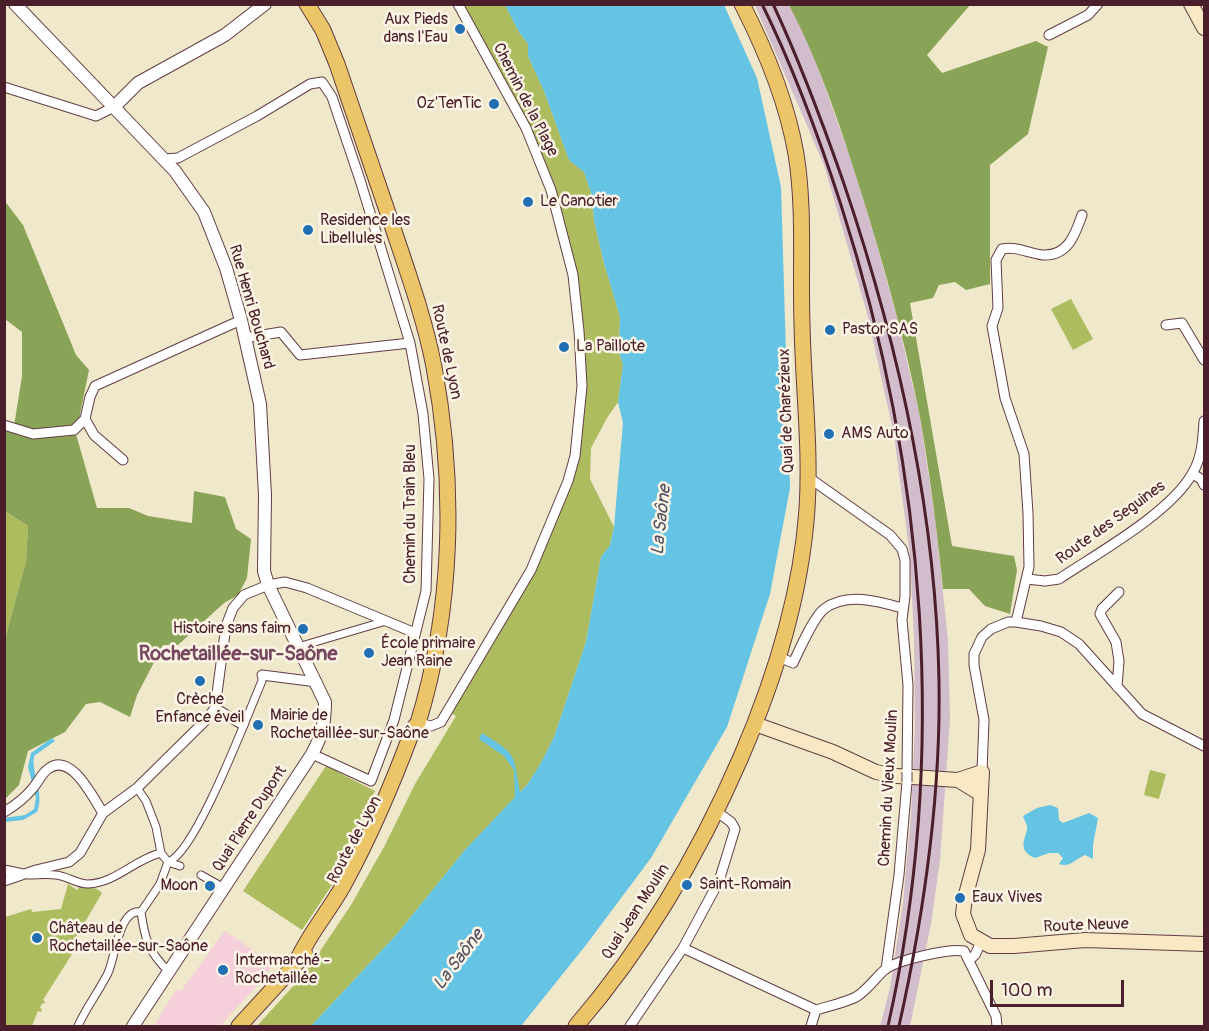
<!DOCTYPE html>
<html>
<head>
<meta charset="utf-8">
<style>
	body { margin:0 }
	#map { position:relative; width:1209px; height:1031px; overflow:hidden; background:#efe8cb; font-family:Pangolin,sans-serif }
	canvas { display:block }
	.frame { position:absolute; inset:0; border:6px solid #4a1f2b; pointer-events:none }
	.scale { position:absolute; left:990px; top:980px; width:134px; height:27px; box-sizing:border-box; border:3px solid #4a1f2b; border-top:0; padding-left:8px; font-size:18px; line-height:21px; white-space:nowrap; color:#4a1f2b; -webkit-text-stroke:4px #fcf5e5; paint-order:stroke }
</style>
</head>
<body>
<div id="map">
<canvas width="1209" height="1031"></canvas>
<div class="frame"></div>
<div class="scale">100 m</div>
</div>
<script>
const g = document.querySelector('canvas').getContext('2d');
g.lineJoin = 'round';
function fill(path, color) {
  g.fillStyle = color;
  g.fill(path, 'evenodd');
}
function stroke(path, color, width, dash) {
  g.strokeStyle = color;
  g.lineWidth = width;
  g.lineCap = dash ? 'butt' : 'round';
  g.setLineDash(dash || []);
  g.stroke(path);
}
function drawText(font, color, halo, rows, align = 'center') {
  g.font = font + ' Pangolin,sans-serif';
  g.lineWidth = 5;
  g.setLineDash([]);
  g.textBaseline = 'middle';
  g.strokeStyle = halo;
  g.fillStyle = color;
  for (const [text, x, y, turn = 0] of rows) {
    g.save();
    g.translate(x, y);
    g.rotate((+turn || 0) * Math.PI / 180);
    g.textAlign = isNaN(turn) ? turn : align;
    if (halo) g.strokeText(text, 0, 0);
    g.fillText(text, 0, 0);
    g.restore();
  }
}
fill(new Path2D(`
	M225 931 273 964 265 977 220 1026H154L176 990 181 991Z`), '#f5cfda');
fill(new Path2D(`
	M755 5H789L809 43 849 154 873 231 896 314 920 417 935 518 948 640 950 719 940 860 931 924 910 1026H880L890 988 903 903 911 814 915 725 914 639 910 556 894 435 867 313 824 165Z`), '#d1bdcb');
fill(new Path2D(`
	M461 5H505L519 32 528 44V56L544 91 569 160 584 172 592 196 594 220 604 263 620 317 619 352 623 365 618 402 607 418 591 448 590 479 614 527 610 545 601 557 586 642 554 737 541 763 527 785 464 851 397 934 311 1026H257L306 972 351 905 384 847 415 784 456 716 451 713 528 581 577 455 580 324 553 191Z
	M1071 299 1093 339 1073 350 1051 309Z
	M5 511 28 526 26 561 5 639Z
	M326 766 375 791 328 883 332 885 302 930 243 891Z
	M1150 770 1166 774 1159 799 1144 795Z
	M68 884 77 890 81 885 97 889 102 893 68 951 72 954 43 1000 45 1002 44 1004 42 1003 40 1008 42 1009 41 1012 38 1011 32 1026H5V917L31 909 32 912 61 909Z`), '#acbc5f');
fill(new Path2D(`
	M789 5H970L927 55 942 73 1036 41 1048 47 1028 134 990 165V284L966 290 955 282 939 285 933 298 910 303 952 546 1014 556 1017 570 1010 614 985 606 969 589H943C937 531 930 474 920 417 905 341 884 265 861 192 841 128 820 64 789 5Z
	M4 200 23 225 76 355 89 370 76 434 97 508H129L148 516 192 523 194 491 225 497 236 529 251 539 247 578 238 595 224 603 178 645H163L137 695 130 717 100 702 86 704 65 732 28 751 19 785 5 799V639L26 561 28 526 5 511V428L14 426 22 376V332L5 319Z`), '#89a456');
fill(new Path2D(`
	M505 5H724L757 78 781 187 790 488 770 594 727 727 651 858 586 945 521 1026H311L397 934 464 851 515 797 514 770 504 756 479 739 482 733C517 755 513 752 520 792L527 785 541 763 554 737 586 642 601 557 610 545 614 527 623 423 618 402 623 365 619 352 620 317 604 263 594 220 592 196 584 172 569 160 544 91 528 56V44L519 32Z
	M52 738 55 741 34 756C31 775 45 793 37 812L23 820 5 822 4 818 25 815 34 809 36 798 28 767 31 753Z
	M1050 805 1058 808 1059 820 1063 823 1089 813 1098 818 1093 845V859L1085 855C1075 859 1070 868 1059 864L1063 858 1058 853H1049L1035 858C1018 851 1024 841 1027 830 1028 825 1024 820 1023 816L1037 808Z`), '#65c3e3');
const pedestrian = new Path2D(`
	M298 647 386 621
	M137 788 146 801 156 827 161 853 168 862 180 866
	M28 875C37 875 47 874 56 875 67 876 77 884 88 884 116 883 135 859 161 853
	M201 875 224 888
	M141 912 160 884 168 862C196 853 248 713 262 681V675
	M141 912C145 940 148 951 169 972
	M78 1026C86 1008 99 991 108 973 115 959 119 907 141 912`);
const minor = new Path2D(`
	M1049 35 1088 15 1098 4
	M4 87 96 116 114 107
	M164 159 178 158 257 116 310 84 322 82 332 97 360 180 410 343 423 414 429 479 426 591 394 720 371 781 312 754
	M1166 325 1182 323 1204 360
	M245 338 281 332 300 355 410 343
	M85 419 94 435 123 460
	M4 425 33 434 74 430 85 419 90 397 95 386 241 320
	M1193 474 1201 479 1204 485
	M808 477 890 535 902 549 905 560V596L902 620 908 685 907 772
	M1027 579 1045 581 1059 579C1098 553 1170 513 1192 474 1202 458 1203 439 1204 421
	M1016 622 1029 567 1028 513 1024 454 1005 398 992 326 998 308 996 260 1002 249C1017 246 1027 253 1043 255 1068 256 1075 235 1082 215
	M779 657 793 663C800 649 813 618 824 609 846 592 878 601 902 608
	M262 675 317 682
	M1117 687 1119 661 1116 642 1100 614 1102 609 1119 592
	M215 708 243 725
	M418 723 431 726 441 722 531 570 568 481 575 456 582 386 579 331 573 275 551 190 526 128 458 4
	M982 772 984 720 974 665V654L982 637 991 629 1008 622H1016L1041 626 1061 632 1079 644 1142 714 1204 746
	M4 812C16 805 25 798 33 788 38 782 42 773 48 769 71 751 93 798 103 813
	M4 870 23 874
	M4 881 36 870 69 862 80 853 103 813 137 788 207 719 215 708 226 626 233 608 244 595 268 585 285 582 307 588 415 633
	M683 948 816 1010C829 1006 844 1003 856 997 868 990 878 974 887 968 900 960 949 948 964 951
	M964 951 996 1016 997 1026
	M969 960 975 955 981 942
	M886 969 899 875 907 782
	M630 1026 683 948 719 881 735 829 731 822 717 812
	M811 1026 816 1010`);
const tertiary = new Path2D(`
	M15 4 175 171 204 212 226 268 241 320 260 404 265 495 264 571 268 585 325 702C325 722 322 736 312 754L133 1026
	M114 107 138 83 225 35 265 4`);
const secondary = new Path2D(`
	M1191 4 1204 28
	M755 724 833 752 876 772 897 776 958 780 981 794
	M958 780 982 772 978 850 965 898 963 914 971 935 990 946H1014L1085 940 1204 944`);
const primary = new Path2D(`
	M297 961C309 934 329 911 343 886 371 835 393 783 413 729L418 723C453 609 456 485 434 367 425 320 408 273 393 228 374 173 355 118 337 64L323 30 307 4
	M239 1026 305 954
	M576 1026C645 946 699 854 741 757 775 678 801 596 807 509 811 448 803 385 802 323 800 267 805 210 796 154 787 102 766 51 742 4`);
stroke(pedestrian, '#633d43', 9);
stroke(minor, '#633d43', 11);
stroke(tertiary, '#633d43', 14);
stroke(secondary, '#633d43', 16);
stroke(primary, '#633d43', 17);
stroke(pedestrian, '#fff', 7);
stroke(minor, '#fff', 9);
stroke(tertiary, '#fff', 12);
stroke(secondary, '#f8e8c3', 14);
stroke(primary, '#edc569', 15);
stroke(new Path2D(`
	M762 4C794 69 819 137 841 205 926 469 949 755 888 1026
	M773 4C800 62 822 121 843 181 898 342 936 510 939 681 941 797 924 914 899 1026`), '#4a1f2b', 3);
const minorBridge = new Path2D(`
	M907 782V772`);
stroke(minorBridge, '#633d43', 11, []);
stroke(minorBridge, '#fff', 9);
for (const [x, y, r, color] of [
	[460,29,6,"#1f6fb2"],
	[494,104,6,"#1f6fb2"],
	[528,202,6,"#1f6fb2"],
	[308,230,6,"#1f6fb2"],
	[830,330,6,"#1f6fb2"],
	[564,347,6,"#1f6fb2"],
	[829,434,6,"#1f6fb2"],
	[303,629,6,"#1f6fb2"],
	[369,653,6,"#1f6fb2"],
	[200,681,6,"#1f6fb2"],
	[258,725,6,"#1f6fb2"],
	[687,885,6,"#1f6fb2"],
	[210,886,6,"#1f6fb2"],
	[960,898,6,"#1f6fb2"],
	[37,938,6,"#1f6fb2"],
	[223,970,6,"#1f6fb2"]
]) {
  const dot = new Path2D();
  dot.arc(x, y, r, 0, 2 * Math.PI);
  g.fillStyle = color;
  g.fill(dot);
  stroke(dot, '#fcf5e5', 2);
}
drawText('16px', '#4a1f2b', '#fcf5e5', [
	["Aux Pieds",448,20,"right"],
	["dans l'Eau",448,38,"right"],
	["Oz'TenTic",482,104,"right"],
	["Le Canotier",540,202],
	["Residence les",320,221],
	["Libellules",320,239],
	["Pastor SAS",842,330],
	["La Paillote",576,347],
	["AMS Auto",841,434],
	["Histoire sans faim",291,629,"right"],
	["École primaire",381,644],
	["Jean Raine",381,662],
	["Crèche",200,700,"center"],
	["Enfance éveil",200,718,"center"],
	["Mairie de",270,716],
	["Rochetaillée-sur-Saône",270,734],
	["Saint-Romain",699,885],
	["Moon",198,886,"right"],
	["Eaux Vives",972,898],
	["Château de",49,929],
	["Rochetaillée-sur-Saône",49,947],
	["Intermarché -",235,961],
	["Rochetaillée",235,979]
], 'left');
drawText('16px', '#4a1f2b', '#fcf5e5', [
	["Chemin de la Plage",525,100,63],
	["Rue Henri Bouchard",251,307,74],
	["Route de Lyon",446,352,78],
	["Quai de Charézieux",787,411,-92],
	["Chemin du Train Bleu",411,514,-90],
	["Route des Seguines",1111,523,-36],
	["Chemin du Vieux Moulin",889,788,-87],
	["Quai Pierre Dupont",250,819,-57],
	["Route de Lyon",355,840,-62],
	["Quai Jean Moulin",636,912,-57],
	["Route Neuve",1086,926,-2]
]);
drawText('italic 18px', '#525062', '#fcf5e5', [
	["La Saône",662,520,-84],
	["La Saône",459,960,-53]
]);
drawText('bold 20px', '#76475f', '#fcf5e5', [
	["Rochetaillée-sur-Saône",238,655]
]);
</script>
</body>
</html>
